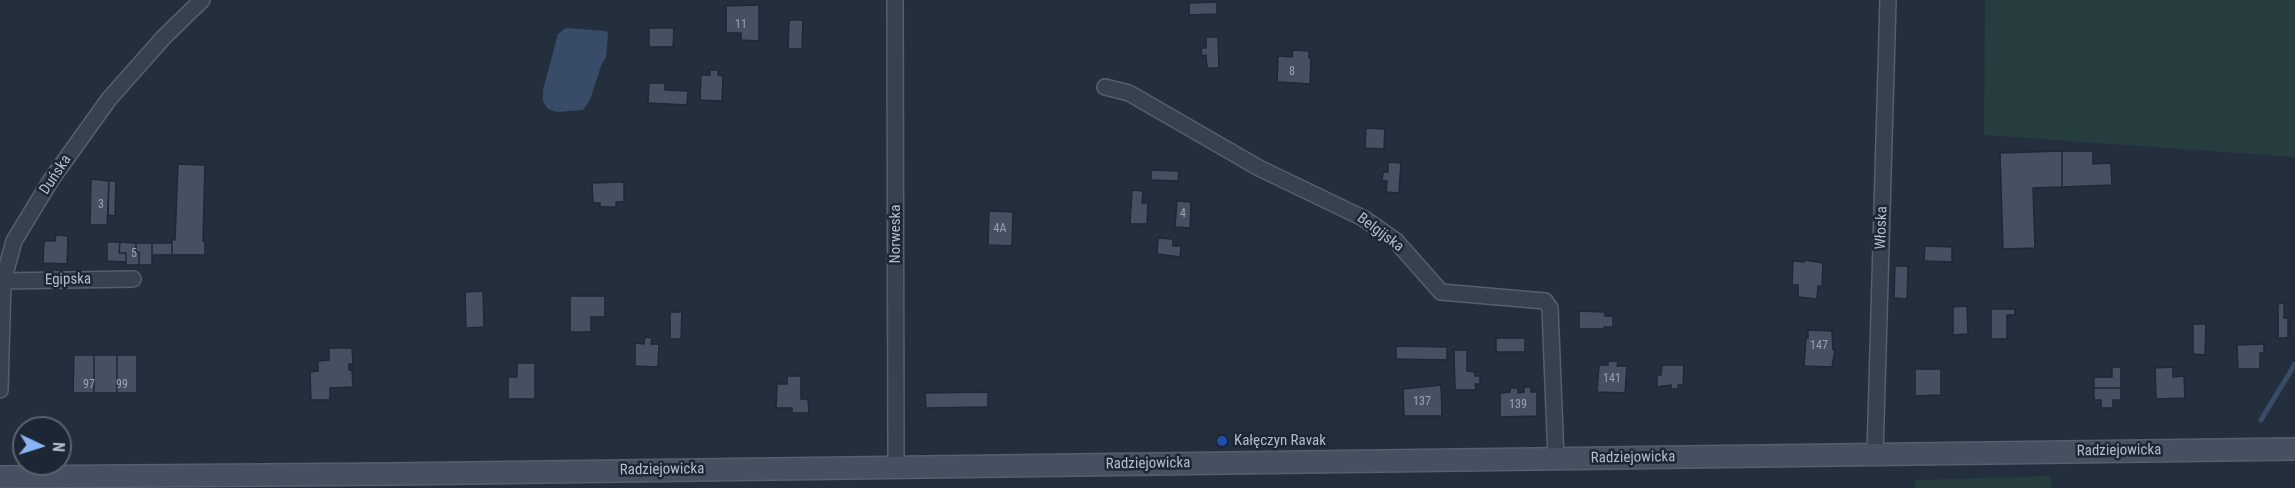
<!DOCTYPE html>
<html>
<head>
<meta charset="utf-8">
<style>
	body { margin:0 }
	#map { position:relative; width:2295px; height:488px; overflow:hidden; background:#242f3e; font-family:"Roboto Condensed",sans-serif }
	canvas { display:block }
	.north { position:absolute; left:12px; top:416px; width:60px; height:60px; box-sizing:border-box; background:#1d2633; border:2px solid #59626f; border-radius:50%; rotate:94deg; font-size:16px; font-weight:700; line-height:24px; text-align:center; color:#b4bcc9 }
	.north::after { content:''; display:block; margin:auto; width:21px; height:27px; background:#8ab4f8; clip-path:polygon(50% 0,100% 100%,50% 72%,0 100%) }
</style>
</head>
<body>
<div id="map">
<canvas width="2295" height="488"></canvas>
<div class="north">N</div>
</div>
<script>
const g = document.querySelector('canvas').getContext('2d');
g.lineJoin = 'round';
function fill(path, color) {
  g.fillStyle = color;
  g.fill(path, 'evenodd');
}
function stroke(path, color, width, dash) {
  g.strokeStyle = color;
  g.lineWidth = width;
  g.lineCap = dash ? 'butt' : 'round';
  g.setLineDash(dash || []);
  g.stroke(path);
}
function drawText(font, color, halo, rows, align = 'center') {
  g.font = font + ' "Roboto Condensed",sans-serif';
  g.lineWidth = 5;
  g.setLineDash([]);
  g.textBaseline = 'middle';
  g.strokeStyle = halo;
  g.fillStyle = color;
  for (const [text, x, y, turn = 0] of rows) {
    g.save();
    g.translate(x, y);
    g.rotate((+turn || 0) * Math.PI / 180);
    g.textAlign = isNaN(turn) ? turn : align;
    if (halo) g.strokeText(text, 0, 0);
    g.fillText(text, 0, 0);
    g.restore();
  }
}
fill(new Path2D(`
	M1985 0H2295V157L1984 135Z
	M2051 476V488H1915V480Z`), '#263c3f');
fill(new Path2D(`
	M566 28 605 31 608 33 606 57 601 66 590 100 583 110 557 112 548 109 543 101V90L558 34Z`), '#394c67');
stroke(new Path2D(`
	M2261 420 2295 364`), '#394c67', 5);
const building = new Path2D(`
	M1217 2V14L1189 15V3Z
	M759 5V41L741 40V33H726V6Z
	M789 20H803L802 49H788Z
	M649 28H674L673 47H649Z
	M1206 37H1218L1219 68H1207L1206 55 1202 56 1201 48H1206Z
	M1293 50 1309 51V58H1311L1310 84 1277 82 1278 56 1292 57Z
	M710 70H718V75L723 76 722 101 700 100 701 75H710Z
	M649 83H665V90L688 91 687 105 648 103Z
	M1366 128 1385 129 1384 149 1365 148Z
	M2062 151H2093V164L2111 163 2112 185 2062 187Z
	M2062 151V187L2033 188 2035 248 2003 249 2000 153Z
	M1388 162 1401 163 1399 193 1386 192 1387 181H1382L1383 172H1388Z
	M178 164 205 165 203 241H205V255H172V239L175 240Z
	M1151 170 1179 171 1178 181 1151 180Z
	M91 179 109 181 107 225H90Z
	M109 181H116L115 216 108 215Z
	M624 182V202H616V207H600V203H593L592 183Z
	M1132 190 1143 191 1142 203H1148L1147 224H1130Z
	M1177 201 1191 202 1190 228 1175 227Z
	M989 211 1013 212 1012 246 988 245Z
	M56 235 68 236 67 264 43 263 44 241H55Z
	M1158 238 1173 239V246H1181L1180 257 1157 254Z
	M107 242H120L119 253H126V262L107 261Z
	M120 242 136 243V252H139V265H126V253H119Z
	M136 243H152V265H139V252H136Z
	M152 243H172V255H152Z
	M1925 246 1952 247V262L1924 261Z
	M1804 260 1823 263 1822 287 1818 286 1817 299 1798 297V285H1792L1793 261 1804 262Z
	M1895 266H1908L1907 299 1894 298Z
	M483 291 484 327 466 328 465 292Z
	M570 296H605V317H591V332H570Z
	M2284 303V318H2288V338H2278V304Z
	M1967 306 1968 334 1953 335V307Z
	M1991 309H2015V315H2007V339H1991Z
	M1579 311 1605 312V316H1613V327H1604L1605 329H1579Z
	M670 312H682L681 339H670Z
	M2193 324H2206L2205 355 2193 354Z
	M1808 330 1832 331 1833 350H1835L1832 367 1804 366 1806 338H1808Z
	M645 337 652 338 651 344H659L658 367 635 366V343L644 344Z
	M1496 338H1525V352H1496Z
	M2264 344V353H2260V369H2238L2237 345Z
	M1396 346 1447 347V360L1396 359Z
	M329 348H352L353 364H349V370H352L353 387 330 388V400H311L310 372 318 371V361L329 360Z
	M1454 350H1467V371L1475 372V376H1480V384H1475L1476 390H1455Z
	M74 355H94V393H73Z
	M94 355H117V393H94Z
	M117 355H137V393H117Z
	M1608 361H1618L1617 366H1627L1625 393 1597 392 1599 365H1608Z
	M517 363H535V399H508V377H517Z
	M1662 365H1684L1683 385H1678V389H1671V385L1657 387V375H1661Z
	M2112 367H2121V388H2094V377H2112Z
	M2173 367V377L2184 376 2185 398 2156 399 2155 368Z
	M1915 369H1941V395L1915 396Z
	M787 376H801V399H808L809 413H792V408H776L777 384H787Z
	M1441 385 1442 416H1404L1403 389Z
	M1524 387H1531V392H1537V416L1500 417V393L1510 392V388H1518V393L1524 392Z
	M2094 388H2121V400H2113V408H2101V400H2094Z
	M988 392V407L926 408 925 393Z`);
fill(building, '#455162');
stroke(building, '#1f2835', 1.5);
const street = new Path2D(`
	M895 0 896 467
	M1105 87 1129 93 1259 168 1363 218 1396 241 1441 292 1545 301 1550 308 1556 459
	M0 281 133 279
	M0 390 3 281 14 241 51 180 109 99 164 37 202 0
	M1875 455 1888 0`);
const secondary = new Path2D(`
	M0 477 394 474 2295 449`);
stroke(street, '#565f6c', 18);
stroke(secondary, '#565f6c', 24);
stroke(street, '#38414e', 15);
stroke(secondary, '#465061', 21);
for (const [x, y, r, color] of [
	[1222,441,6,"#1a4fb4"]
]) {
  const dot = new Path2D();
  dot.arc(x, y, r, 0, 2 * Math.PI);
  g.fillStyle = color;
  g.fill(dot);
  stroke(dot, '#1d2633', 2);
}
drawText('12px', '#98a1af', null, [
	["11",741,25],
	["8",1292,72],
	["3",101,205],
	["4",1183,214],
	["4A",1000,229],
	["5",134,254],
	["147",1819,346],
	["141",1612,379],
	["97",89,385],
	["99",122,385],
	["137",1422,402],
	["139",1518,405]
]);
drawText('15px', '#b4bcc9', '#1d2633', [
	["Duńska",56,175,-56],
	["Włoska",1882,228,-88],
	["Belgijska",1380,233,37],
	["Norweska",896,234,-90],
	["Egipska",68,280,-1],
	["Radziejowicka",2119,451,-1],
	["Radziejowicka",1633,458,-1],
	["Radziejowicka",1148,464,-1],
	["Radziejowicka",662,470,-1]
]);
drawText('15px', '#b4bcc9', '#1d2633', [
	["Kałęczyn Ravak",1234,441]
], 'left');
</script>
</body>
</html>
